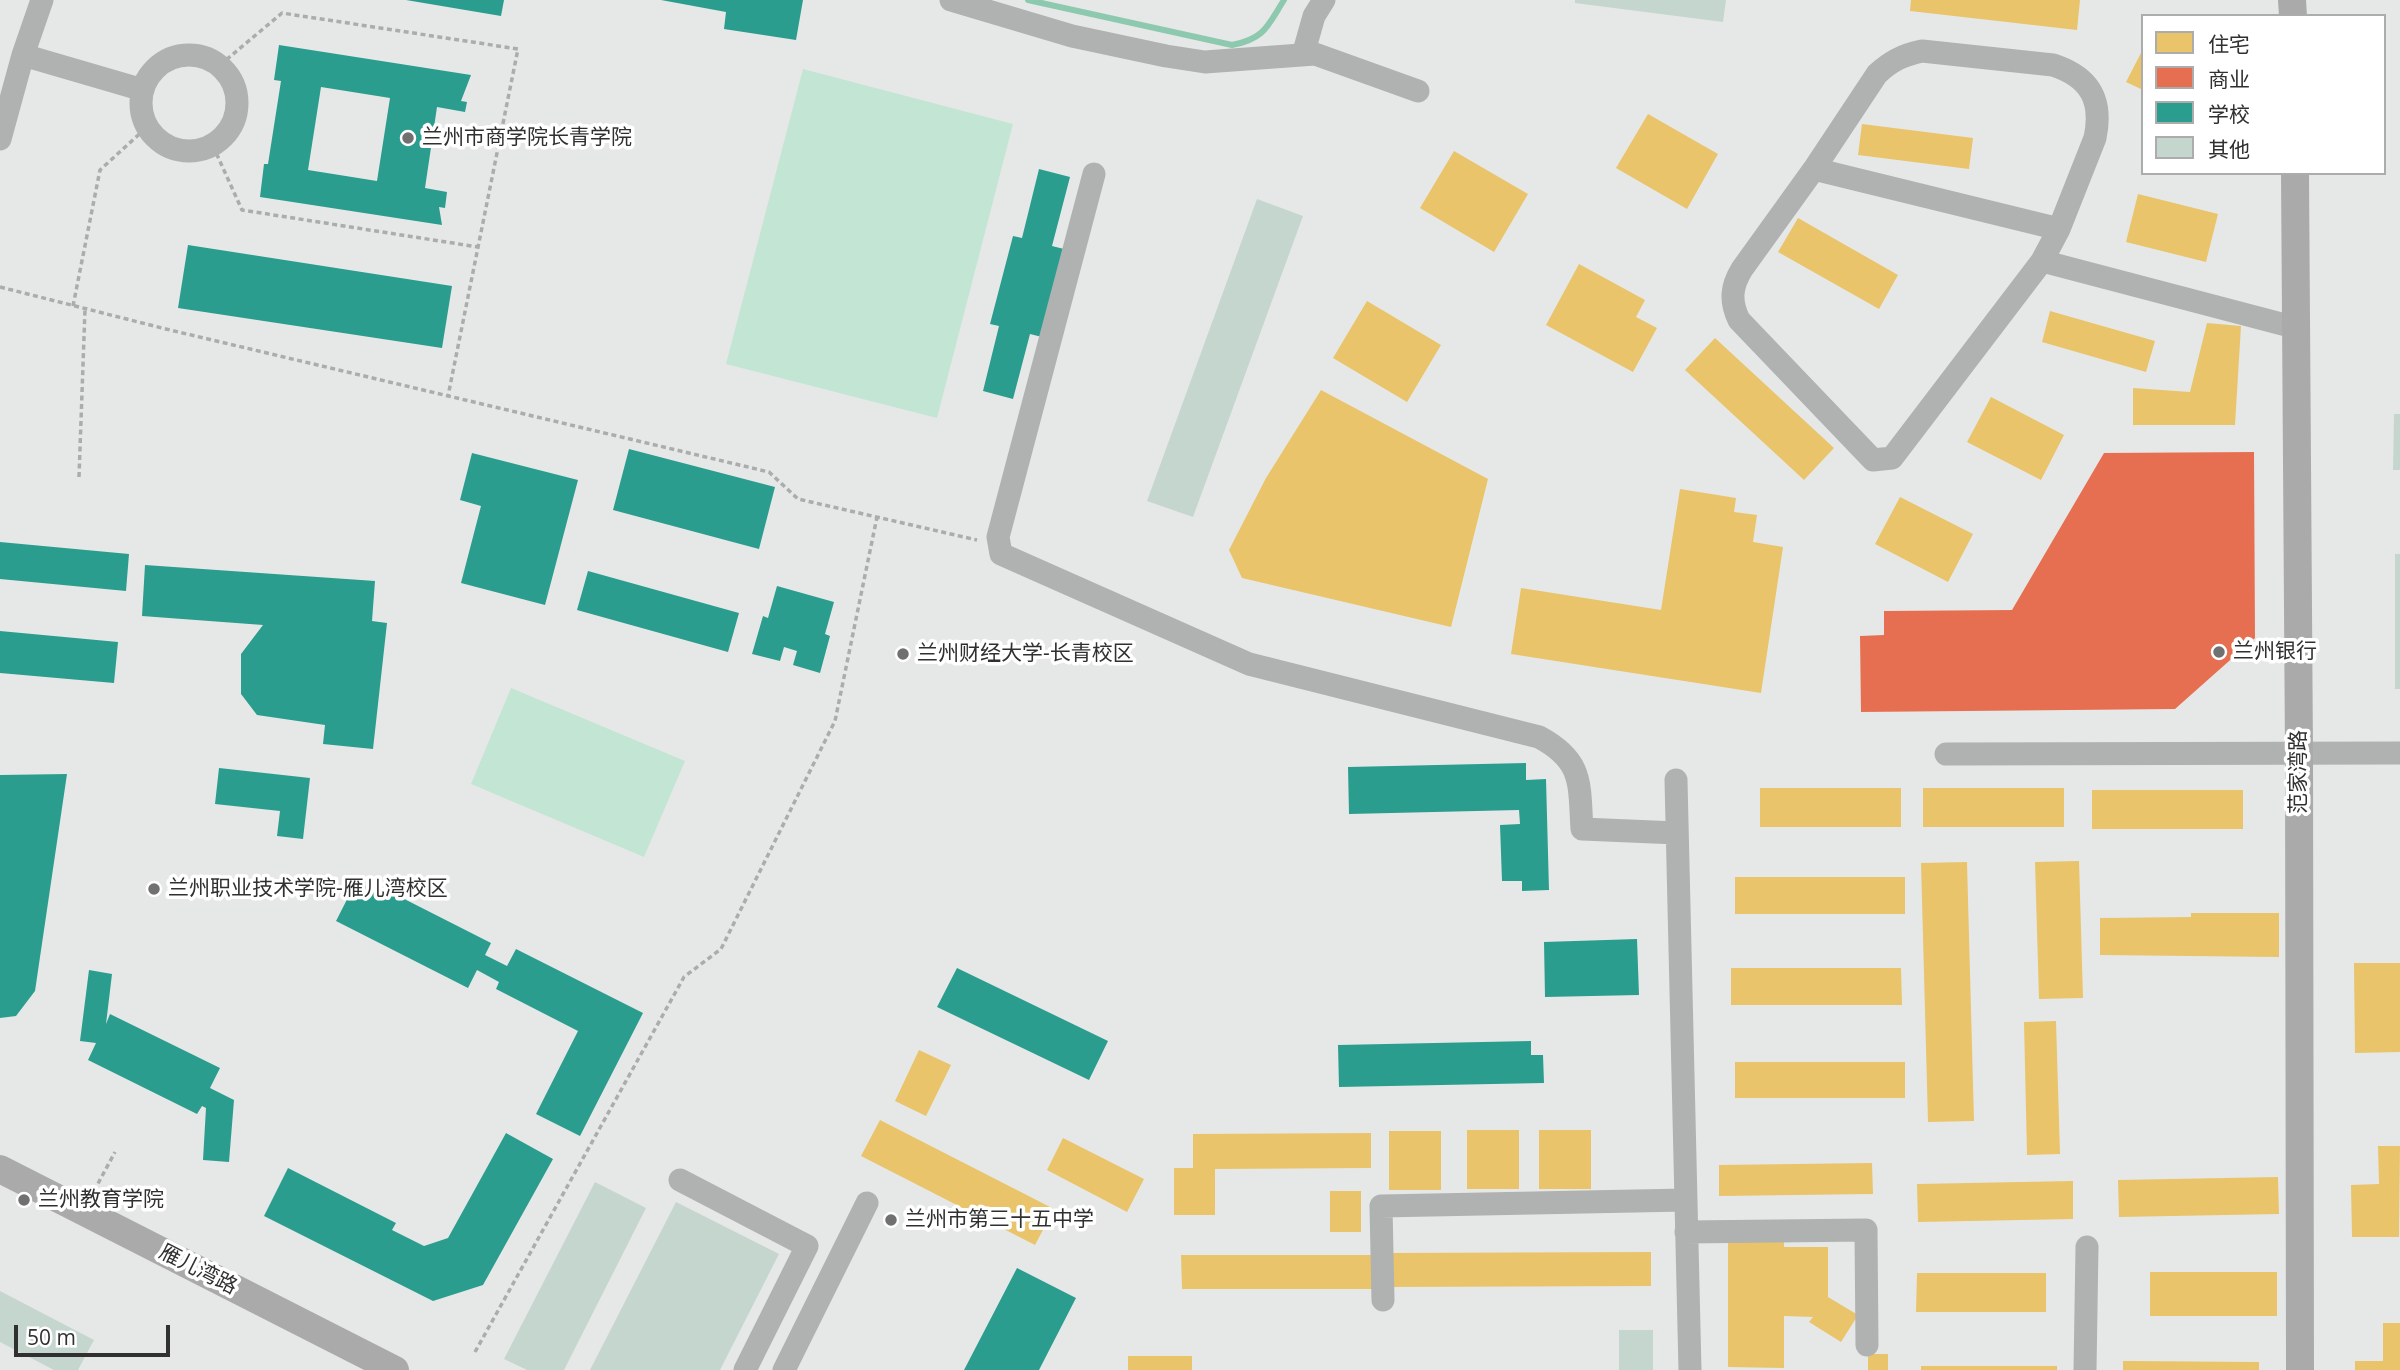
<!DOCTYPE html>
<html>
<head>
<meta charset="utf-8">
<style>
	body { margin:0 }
	#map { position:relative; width:2400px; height:1370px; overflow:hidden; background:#e6e8e7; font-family:"Open Sans","Noto Sans SC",sans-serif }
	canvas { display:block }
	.legend { position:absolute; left:2141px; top:14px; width:245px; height:161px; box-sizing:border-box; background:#fff; border:2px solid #acacac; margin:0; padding:9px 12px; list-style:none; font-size:21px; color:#2f302f }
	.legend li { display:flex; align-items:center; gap:14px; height:35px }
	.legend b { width:35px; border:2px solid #acacac }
	.scale { position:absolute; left:14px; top:1325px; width:156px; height:32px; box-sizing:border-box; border:4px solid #2f302f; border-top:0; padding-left:9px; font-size:21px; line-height:24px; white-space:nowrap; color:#2f302f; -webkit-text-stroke:5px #fff; paint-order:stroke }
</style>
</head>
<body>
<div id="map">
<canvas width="2400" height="1370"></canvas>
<ul class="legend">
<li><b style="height:19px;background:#e9c46a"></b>住宅</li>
<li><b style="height:19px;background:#e76f51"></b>商业</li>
<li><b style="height:19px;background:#2a9d8f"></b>学校</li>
<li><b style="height:19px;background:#c5d6ce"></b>其他</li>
</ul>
<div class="scale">50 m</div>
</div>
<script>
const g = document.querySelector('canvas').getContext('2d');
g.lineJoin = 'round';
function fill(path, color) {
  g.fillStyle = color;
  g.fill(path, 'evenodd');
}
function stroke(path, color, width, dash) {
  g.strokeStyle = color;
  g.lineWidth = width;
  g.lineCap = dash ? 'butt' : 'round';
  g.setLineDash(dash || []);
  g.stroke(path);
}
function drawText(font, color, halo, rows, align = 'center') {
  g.font = font + ' "Open Sans","Noto Sans SC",sans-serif';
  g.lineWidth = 7;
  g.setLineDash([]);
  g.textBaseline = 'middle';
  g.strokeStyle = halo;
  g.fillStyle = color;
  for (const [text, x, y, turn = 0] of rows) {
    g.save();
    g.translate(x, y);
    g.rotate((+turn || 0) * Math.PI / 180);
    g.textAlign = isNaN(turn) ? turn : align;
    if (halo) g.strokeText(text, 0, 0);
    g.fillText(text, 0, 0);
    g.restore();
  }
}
fill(new Path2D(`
	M803 69 1013 124 937 418 726 364Z
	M511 688 685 761 644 857 471 784Z`), '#c3e5d4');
fill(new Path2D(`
	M1911 0H2080L2077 30 1910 11Z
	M2143 49V90L2126 82Z
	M1648 114 1718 154 1687 209 1616 168Z
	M1862 124 1973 138 1969 169 1858 155Z
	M1454 151 1528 194 1494 252 1420 208Z
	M2138 194 2218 214 2206 262 2126 242Z
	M1798 218 1898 275 1879 309 1778 252Z
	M1579 264 1645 300 1636 317 1657 328 1633 372 1546 325Z
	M1367 301 1441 345 1407 402 1333 358Z
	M2050 311 2155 341 2146 372 2042 342Z
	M2207 323 2241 326 2235 425H2133V388L2190 392Z
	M1715 338 1834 448 1804 480 1685 370Z
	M1321 390 1488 479 1451 627 1242 578 1229 550 1266 478Z
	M1991 397 2064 435 2041 480 1967 442Z
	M1680 489 1736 498 1734 512 1757 515 1753 542 1783 547 1761 693 1511 654 1521 588 1661 610Z
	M1900 497 1973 534 1948 582 1875 544Z
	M1760 788H1901V827H1760Z
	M1923 788H2064V827H1923Z
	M2092 790H2243V829H2092Z
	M2079 861 2083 998 2039 999 2035 862Z
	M1967 862 1974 1121 1928 1122 1921 863Z
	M1735 877H1905V914H1735Z
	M2191 913H2279V957L2100 955V918L2191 917Z
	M2354 963H2400V1052L2355 1053Z
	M1731 968H1901L1902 1005H1731Z
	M2056 1021 2060 1154 2027 1155 2024 1022Z
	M919 1050 951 1065 926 1116 895 1101Z
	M1735 1062H1905V1098H1735Z
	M880 1120 1054 1209 1035 1245 861 1156Z
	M1467 1130H1519V1189H1467Z
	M1539 1130H1591V1189H1539Z
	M1389 1131H1441V1190H1389Z
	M1371 1133V1168L1215 1169V1215H1174V1168H1193V1134Z
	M1063 1138 1144 1179 1127 1212 1047 1170Z
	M2378 1146H2400L2399 1237H2352L2351 1185 2379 1184Z
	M1872 1163 1873 1194 1719 1196V1165Z
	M2278 1177 2279 1214 2119 1217 2118 1180Z
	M2073 1181V1219L1918 1222 1917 1184Z
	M1330 1191H1361V1232H1330Z
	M1728 1241H1784V1247H1828V1297L1858 1315 1841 1342 1809 1322 1813 1317 1784 1316V1368L1728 1367Z
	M1651 1252V1286L1386 1287V1253Z
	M1181 1255H1377V1289H1182Z
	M2150 1272H2277V1316H2150Z
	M1917 1273H2046V1312H1916Z
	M2383 1323H2400V1370H2355V1361H2383Z
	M1868 1354H1888V1370H1868Z
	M1128 1356H1192V1370H1128Z
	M2123 1361 2259 1362V1370H2123Z
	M1921 1366H2057V1370H1921Z`), '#e9c46a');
fill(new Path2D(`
	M2254 452 2255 638 2175 709 1861 712 1860 636 1884 635V611L2012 610 2104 453Z`), '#e76f51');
fill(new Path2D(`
	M406 0H504L501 16Z
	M661 0H803L796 40 724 29 726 12Z
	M279 45 471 75 461 101 467 102 465 112 437 107 425 188 447 192 445 208 439 207 442 225 260 197 264 164H268L281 81 274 80ZM321 87 390 98 377 181 308 170Z
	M1039 169 1070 177 1052 246 1064 249 1042 337 1030 334 1013 399 983 391 999 326 990 324 1013 236 1022 238Z
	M188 245 452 286 442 348 178 308Z
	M629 449 775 487 759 549 613 510Z
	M472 453 578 480 545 605 461 583 481 506 460 500Z
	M0 542 129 554 126 591 0 579Z
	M145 565 375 581 372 621 387 623 373 749 323 744 325 725 257 715 241 694V654L263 625 142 616Z
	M588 571 739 613 728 652 577 610Z
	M777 586 834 602 825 634 830 636 820 673 793 665 797 651 784 647 780 661 752 654 763 616 768 618Z
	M0 631 118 642 114 683 0 673Z
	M1526 763V780L1546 779 1549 890 1522 891V881H1502L1500 825 1520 824 1519 810 1349 814 1348 767Z
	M219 768 310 778 303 839 277 836 280 811 215 804Z
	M67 774 35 991 16 1016 0 1018V775Z
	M359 876 491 943 485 955 507 966 516 949 643 1013 580 1136 536 1114 578 1031 496 989 499 982 477 970 468 988 336 921Z
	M1637 939 1639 995 1545 997 1544 942Z
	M957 968 1108 1041 1089 1080 937 1007Z
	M89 970 112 974 106 1024 110 1014 220 1068 210 1088 234 1100 229 1162 203 1160 206 1108 202 1106 197 1114 88 1060 96 1043 80 1041Z
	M1531 1041V1055H1543L1544 1083 1339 1087 1338 1045Z
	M506 1133 553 1159 483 1285 433 1301 264 1216 288 1168 396 1223 392 1230 424 1246 448 1238Z
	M1017 1268 1076 1298 1039 1370H964Z`), '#2a9d8f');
stroke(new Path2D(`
	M1028 0 1232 45C1265 39 1268 25 1284 0`), '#8cc9ae', 6);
fill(new Path2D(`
	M1575 0H1726L1723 22 1575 3Z
	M1257 199 1303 216 1193 517 1147 501Z
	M2394 414H2400V470H2393Z
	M2395 554H2400V689H2395Z
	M595 1182 646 1208 564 1370H527L504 1359Z
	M676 1202 779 1254 720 1370H590Z
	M0 1291 94 1340 78 1370H54L0 1342Z
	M1619 1330H1653V1370H1619Z`), '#c5d6ce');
stroke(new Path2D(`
	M220 65 282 13 518 49 448 396
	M213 146 242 210 478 247
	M0 287 170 330 769 472 798 499 977 540
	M73 306 100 170 147 127
	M79 477 85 309
	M94 1191 115 1152
	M475 1352 684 977 721 949 835 721 877 517`), '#acacac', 3.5, [5, 3.5]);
stroke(new Path2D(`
	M951 0 1072 36 1166 56 1205 62 1315 54 1418 91
	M1922 51 2053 65C2090 77 2103 100 2095 138L2059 229 2042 261 1892 458 1873 460 1739 320C1730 301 1731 287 1742 269L1814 169 1877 74C1891 61 1903 55 1922 51Z
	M141 103a48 48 0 1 1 96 0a48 48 0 1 1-96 0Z
	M23 55 143 90
	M1303 55 1314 16 1324 0
	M0 139 23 55 42 0
	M1814 169 2059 229
	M1094 174 998 537 1001 554 1249 664 1539 737C1584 761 1579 784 1582 829L1677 833
	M2042 261 2297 328
	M1946 754 2400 753
	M1676 780 1690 1370
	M680 1180 807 1246 745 1370
	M1686 1232 1866 1230 1867 1345
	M1383 1300 1381 1206 1686 1200
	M784 1370 867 1203
	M2085 1370 2087 1247`), '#b0b2b1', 23);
stroke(new Path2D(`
	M2292 0 2293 16
	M2295 173 2299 754 2300 1370
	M0 1169 395 1370`), '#aaa', 28);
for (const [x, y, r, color] of [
	[408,138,7,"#6f706f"],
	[2219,652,7,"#6f706f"],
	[903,654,7,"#6f706f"],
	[154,889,7,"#6f706f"],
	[24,1200,7,"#6f706f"],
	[891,1220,7,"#6f706f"]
]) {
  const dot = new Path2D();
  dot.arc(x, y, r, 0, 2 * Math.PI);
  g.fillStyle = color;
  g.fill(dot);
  stroke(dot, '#fff', 2.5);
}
drawText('21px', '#2f302f', '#fff', [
	["兰州市商学院长青学院",422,138],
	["兰州银行",2233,652],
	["兰州财经大学-长青校区",917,654],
	["兰州职业技术学院-雁儿湾校区",168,889],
	["兰州教育学院",38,1200],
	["兰州市第三十五中学",905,1220]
], 'left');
drawText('21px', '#2f302f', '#fff', [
	["范家湾路",2299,772,-90],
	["雁儿湾路",198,1270,27]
]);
</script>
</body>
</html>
